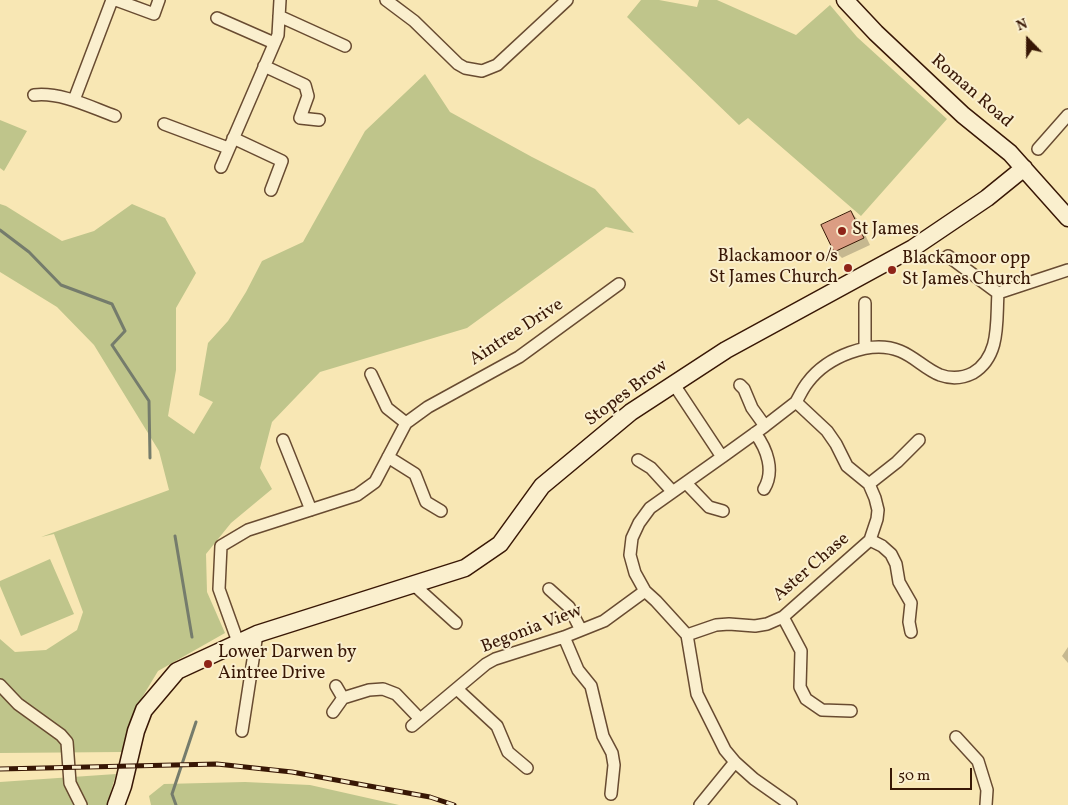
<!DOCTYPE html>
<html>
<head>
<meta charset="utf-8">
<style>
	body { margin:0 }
	#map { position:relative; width:1068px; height:805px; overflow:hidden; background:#f8e7b4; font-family:Vollkorn,serif }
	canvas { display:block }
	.north { position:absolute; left:1003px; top:15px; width:50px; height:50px; -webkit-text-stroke:4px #faefce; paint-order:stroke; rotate:338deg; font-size:14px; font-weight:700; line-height:20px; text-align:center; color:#381705 }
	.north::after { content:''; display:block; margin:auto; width:18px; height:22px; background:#381705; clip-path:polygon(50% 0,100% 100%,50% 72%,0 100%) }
	.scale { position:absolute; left:890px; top:768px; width:82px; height:22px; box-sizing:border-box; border:2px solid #381705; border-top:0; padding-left:6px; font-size:15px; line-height:18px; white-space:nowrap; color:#381705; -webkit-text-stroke:4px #faefce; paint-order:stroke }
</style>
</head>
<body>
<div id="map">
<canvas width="1068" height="805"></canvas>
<div class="north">N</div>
<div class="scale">50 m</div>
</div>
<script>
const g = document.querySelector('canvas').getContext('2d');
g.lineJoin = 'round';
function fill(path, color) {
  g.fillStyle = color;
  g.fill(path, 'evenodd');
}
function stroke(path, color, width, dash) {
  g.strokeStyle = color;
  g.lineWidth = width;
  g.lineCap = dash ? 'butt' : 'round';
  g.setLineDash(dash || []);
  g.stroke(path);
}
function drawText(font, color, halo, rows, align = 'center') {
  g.font = font + ' Vollkorn,serif';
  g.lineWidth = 4;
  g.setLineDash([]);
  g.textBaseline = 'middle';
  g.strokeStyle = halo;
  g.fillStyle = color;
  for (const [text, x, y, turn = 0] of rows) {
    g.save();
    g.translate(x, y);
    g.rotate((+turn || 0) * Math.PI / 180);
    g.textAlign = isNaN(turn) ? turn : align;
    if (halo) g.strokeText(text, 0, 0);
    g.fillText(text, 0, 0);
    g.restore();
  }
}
fill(new Path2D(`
	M641 0H659L697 7 699 0H717L796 35 830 5 857 37 947 119 861 216 748 118 739 125 627 17Z
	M425 74 450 112 532 157 595 189 634 233 606 227 467 328 320 372 272 422 260 468 272 489 231 523 206 554 207 592 225 633 158 671 134 711 122 752 0 753V639L15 652 46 650 77 630 83 612 54 534 41 537 169 490 159 451 94 345 57 307 0 272V204L6 206 62 241 94 231 132 204 165 218 196 273 176 308V370L168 416 194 434 213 402 199 395 208 343 228 321 246 292 262 261 303 242 365 131Z
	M0 120 27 131 4 171 0 168Z
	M50 559 74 614 21 636 0 586V581Z
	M116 774 107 805H0V782Z
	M245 782 310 785 399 805H151L149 796 164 784Z`), '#bfc58b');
fill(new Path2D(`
	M851 212 858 220 870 245 842 258 835 251Z
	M1068 647V663L1062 656Z`), '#0003');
stroke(new Path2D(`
	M0 230 29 252 61 285 112 304 125 331 112 345 149 401 150 458
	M175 536 192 637
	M176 805 172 794 196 722`), '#757c6c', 3);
const building = new Path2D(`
	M851 211 864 238 834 252 821 225Z`);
fill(building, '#db9d83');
stroke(building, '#381705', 1);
const street = new Path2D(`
	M116 0 154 14 159 0
	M386 0 414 21 458 64 465 68 482 71 497 65 567 0
	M279 16 345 46
	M217 18 274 43
	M264 66 305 85 308 96 300 118 319 120
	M34 95C62 92 90 107 115 116
	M74 100 112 0
	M164 124 228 148
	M233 138 282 161 271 190
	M1038 149 1068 115
	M221 167 278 35 280 0
	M998 293 1068 270
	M865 348V303
	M371 374 387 408 406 423
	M673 383 722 457 650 508 639 523 632 538 630 555 635 573 645 591 656 601 687 635
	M740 385 744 389 752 408 765 426
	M796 402C800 395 803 388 808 382 827 357 870 339 900 351 915 357 925 369 940 375 951 379 963 378 973 373 1001 356 996 321 998 293L948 256
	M755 433C767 449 775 471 764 489
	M283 440 311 510
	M388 457 415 474 426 502 441 511
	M638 460 651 468 672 491
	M686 483 709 507 723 511
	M869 484 897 462 919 440
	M870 540 882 546 891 554 896 564 899 582 911 603 909 622 911 632
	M414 585 456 623
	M549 589 569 607 581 630
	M783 617 801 651 800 687 806 699 822 710 851 711
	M687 635 716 625 729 624 755 626 767 624 783 617 870 540 877 519 878 510 875 498 869 484 847 466 836 444 827 431 796 402 765 426 722 457
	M687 635 697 694 725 750 735 762 754 779 791 805
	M564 637 578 670 591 686 603 736 612 753 614 765 611 794
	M238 642 219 589 221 546 248 530 357 495 375 482 406 423 428 407 519 357 619 284
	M0 685 18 704 61 735 67 742 70 783 81 805
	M336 686 343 698
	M457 689 497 726 508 752 527 768
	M333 712 343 698 369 690 383 689 396 694 420 719
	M412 726 486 664 495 659 564 637 604 621 645 591
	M242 731 257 634
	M956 737 978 761 987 790 986 805
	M700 805 735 762`);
const secondary = new Path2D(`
	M845 0 876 33 963 115 1010 153 1068 218
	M116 805 123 786 136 731 144 710 177 671 257 634 465 568 500 544 542 486 631 412 726 350 913 248 987 198 1024 168`);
stroke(street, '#684b31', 14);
stroke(secondary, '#381705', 19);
stroke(street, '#faefce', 11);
stroke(secondary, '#faefce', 16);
const rail = new Path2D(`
	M0 769 217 764 292 772 430 797 454 805`);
stroke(rail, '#381705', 5);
stroke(rail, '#faefce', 3, [9]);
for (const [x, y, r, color] of [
	[842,231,5,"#8f2418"],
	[848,268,5,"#8f2418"],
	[892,270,5,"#8f2418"],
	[208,664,5,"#8f2418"]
]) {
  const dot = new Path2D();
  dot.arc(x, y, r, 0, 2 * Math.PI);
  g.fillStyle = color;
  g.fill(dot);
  stroke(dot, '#faefce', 2);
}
drawText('18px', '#381705', '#faefce', [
	["Roman Road",971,92,41],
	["Aintree Drive",517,333,-33],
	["Stopes Brow",627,394,-37],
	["Aster Chase",812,568,-41],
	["Begonia View",532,630,-21]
]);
drawText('18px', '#381705', '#faefce', [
	["St James",852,231],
	["Blackamoor o/s",838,258,"right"],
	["St James Church",838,279,"right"],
	["Blackamoor opp",902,260],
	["St James Church",902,281],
	["Lower Darwen by",218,654],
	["Aintree Drive",218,675]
], 'left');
</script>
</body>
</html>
